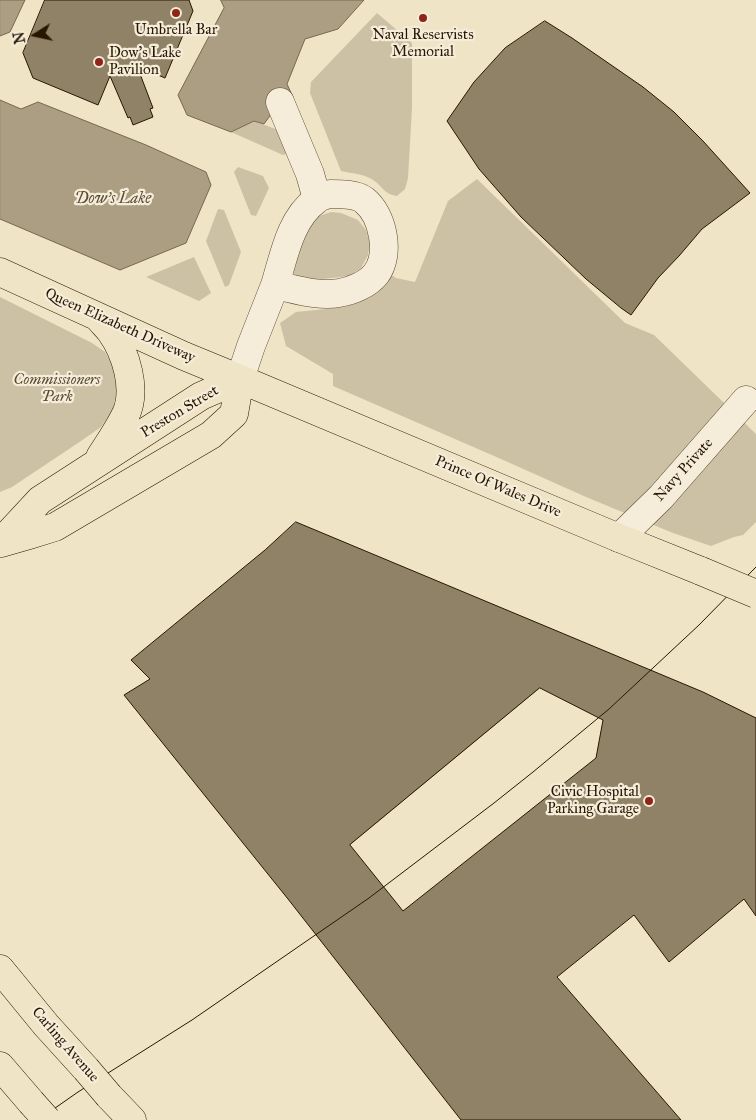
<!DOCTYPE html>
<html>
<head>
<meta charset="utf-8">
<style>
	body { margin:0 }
	#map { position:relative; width:756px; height:1120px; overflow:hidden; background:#efe4c6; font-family:"IM FELL Great Primer",serif }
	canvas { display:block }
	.north { position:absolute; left:10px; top:10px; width:50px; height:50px; -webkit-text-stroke:4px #f5edda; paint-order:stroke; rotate:260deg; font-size:14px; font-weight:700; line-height:20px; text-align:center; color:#271701 }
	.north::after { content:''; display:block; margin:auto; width:18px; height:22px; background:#271701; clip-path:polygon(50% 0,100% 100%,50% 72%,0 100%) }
</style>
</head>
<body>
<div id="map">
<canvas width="756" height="1120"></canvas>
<div class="north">N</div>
</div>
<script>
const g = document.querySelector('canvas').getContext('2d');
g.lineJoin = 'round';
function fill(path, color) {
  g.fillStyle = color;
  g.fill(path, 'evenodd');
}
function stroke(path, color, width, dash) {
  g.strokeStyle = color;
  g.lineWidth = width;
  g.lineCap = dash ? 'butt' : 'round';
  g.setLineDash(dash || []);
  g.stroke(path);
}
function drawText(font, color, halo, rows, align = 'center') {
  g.font = font + ' "IM FELL Great Primer",serif';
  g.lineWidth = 4.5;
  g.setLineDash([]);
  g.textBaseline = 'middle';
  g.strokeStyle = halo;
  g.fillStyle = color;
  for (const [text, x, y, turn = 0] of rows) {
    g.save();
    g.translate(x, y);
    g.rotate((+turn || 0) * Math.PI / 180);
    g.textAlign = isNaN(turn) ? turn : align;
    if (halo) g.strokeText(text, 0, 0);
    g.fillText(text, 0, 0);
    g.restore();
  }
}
fill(new Path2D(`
	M377 13 412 43V108L408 178 405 189 397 196C383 194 383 186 373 180 364 174 351 173 341 171L310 93 311 82Z
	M254 121 286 133 294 151 283 155 231 132Z
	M238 167 263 176 269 188 256 216 251 215 234 172Z
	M477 179 625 323 654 335 756 434V522L743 535 734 537 711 546 673 533 586 497 501 459 333 386V374L286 346 280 323 296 312 345 307 369 298 390 274 396 278 415 282 448 201Z
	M218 209 224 210 241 252 229 285 225 287 206 241Z
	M331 212 341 213 358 220 366 230 370 243 368 255 361 268 349 276 305 281 298 278 293 272 291 261 307 226 316 217Z
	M194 257 211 293 199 301 146 277Z
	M0 297 92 343 105 352 114 367 118 385 112 412 101 427 81 441 12 487 0 492Z`), '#cdc1a5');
const water = new Path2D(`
	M0 0H25L10 32 0 36Z
	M221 0H364L338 29 305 39 287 84 293 97 280 102 264 124 254 121 231 132 187 115 178 95 224 8Z
	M0 100 21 109 38 102 146 145 206 172 211 185 186 243 120 270 0 219Z`);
fill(water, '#ab9e83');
stroke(water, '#76684f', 1);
const building = new Path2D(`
	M45 0H189L193 11 165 78 137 66 153 108 150 109 153 117 133 125 130 117 128 118 110 76 98 105 33 78 23 53Z
	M545 21 572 38 643 87 674 112 703 141 750 193 702 229 679 256 658 278 631 315 621 308 586 279 521 217 479 169 447 121 474 82 505 48Z
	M296 522 703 692 756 718V916L744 899 669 962 634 915 557 977 681 1120H461L288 899 124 695 150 679 131 660 265 550ZM540 688 603 720 596 758 403 911 350 845Z`);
fill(building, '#8f8267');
stroke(building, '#271701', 1);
const minor = new Path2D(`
	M280 102 310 174 317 199
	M330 194C340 194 356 194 364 200 383 215 391 254 376 274 368 284 352 291 339 293 318 297 295 289 275 285 284 256 290 219 316 200 319 197 326 195 330 194Z
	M240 379 251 346 275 285
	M619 538 661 497 746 400`);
const major = new Path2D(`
	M0 272 184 356 240 379 619 538 701 571
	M98 317C102 322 107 327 111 332 126 353 137 389 126 414 119 429 109 443 100 457
	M0 543 40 500 201 396 240 379
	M1 543 29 535 55 527 211 435 234 414 240 379
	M0 969 46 1025 86 1069
	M0 1066 31 1102
	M109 1096 132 1120`);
stroke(minor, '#594a32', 29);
stroke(major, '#271701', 29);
stroke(minor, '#f5edda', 28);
stroke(major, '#efe4c6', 28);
stroke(new Path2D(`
	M38 1120 78 1092 192 1020 369 898 494 803 533 772 609 709 699 625 756 567`), '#271701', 1);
const majorBridge = new Path2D(`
	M701 571 756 594
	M86 1069 109 1096
	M31 1102 47 1120`);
stroke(majorBridge, '#271701', 29, []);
stroke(majorBridge, '#efe4c6', 28);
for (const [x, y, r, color] of [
	[176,13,5,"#8f2418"],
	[423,18,5,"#8f2418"],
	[99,62,5,"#8f2418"],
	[649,801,5,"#8f2418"]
]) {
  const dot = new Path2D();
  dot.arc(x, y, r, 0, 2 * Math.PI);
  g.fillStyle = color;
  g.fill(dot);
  stroke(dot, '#f5edda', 2);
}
drawText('15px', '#271701', '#f5edda', [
	["Umbrella Bar",176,30],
	["Naval Reservists",423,35],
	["Memorial",423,52],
	["Dow's Lake",109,53,"left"],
	["Pavilion",109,70,"left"],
	["Civic Hospital",639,792,"right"],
	["Parking Garage",639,809,"right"]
]);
drawText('15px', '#271701', '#f5edda', [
	["Queen Elizabeth Driveway",120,326,24],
	["Preston Street",180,412,-31],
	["Navy Private",684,470,-48],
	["Prince Of Wales Drive",498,487,23],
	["Carling Avenue",65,1045,49]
]);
drawText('italic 15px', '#594a32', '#f5edda', [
	["Commissioners",57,380],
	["Park",57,397]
]);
drawText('italic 16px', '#5c4d35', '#f5edda', [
	["Dow's Lake",113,199]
]);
</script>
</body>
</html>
